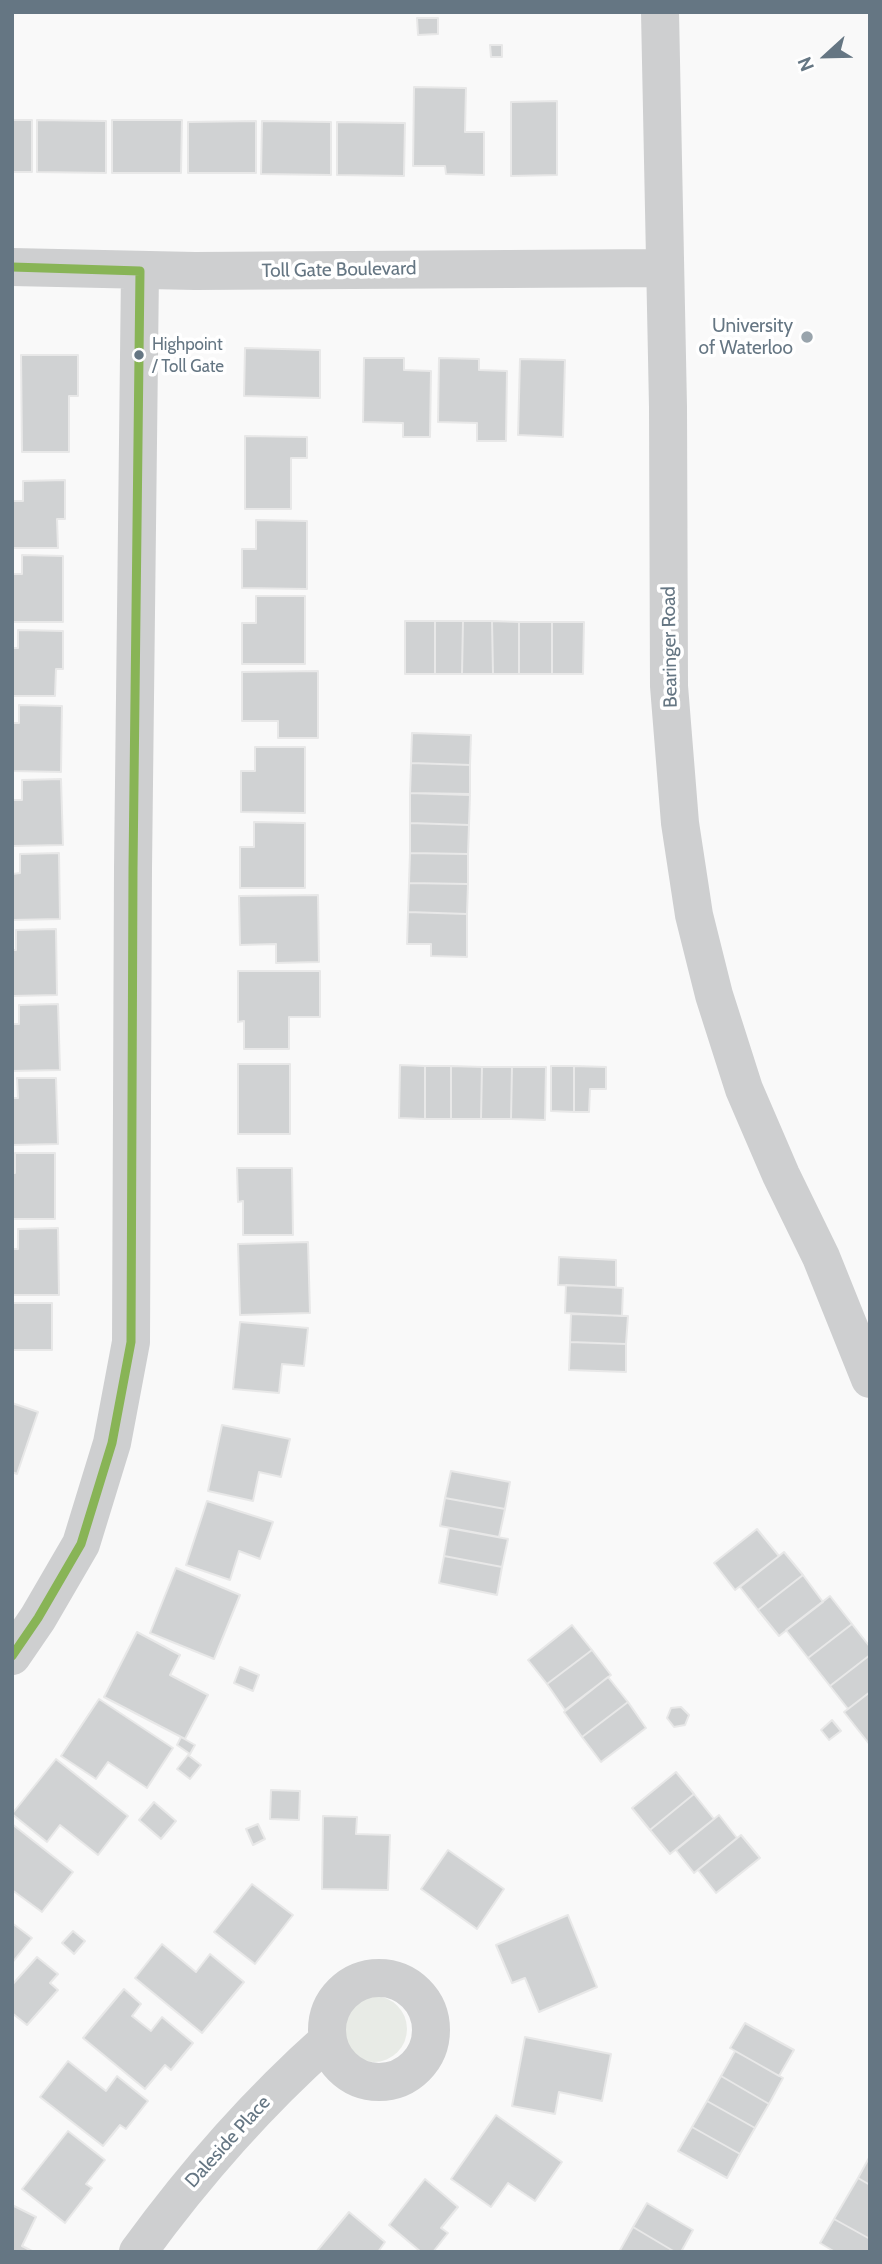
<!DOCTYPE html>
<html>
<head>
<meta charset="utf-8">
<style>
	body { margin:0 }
	#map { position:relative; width:882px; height:2264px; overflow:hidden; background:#f9f9f9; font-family:Cabin,sans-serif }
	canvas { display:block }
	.frame { position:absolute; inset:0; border:14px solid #657683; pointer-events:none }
	.north { position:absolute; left:791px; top:21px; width:70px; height:70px; -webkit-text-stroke:5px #fff; paint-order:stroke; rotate:248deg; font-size:19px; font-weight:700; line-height:28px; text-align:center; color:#657683 }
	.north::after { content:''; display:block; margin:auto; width:24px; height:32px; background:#657683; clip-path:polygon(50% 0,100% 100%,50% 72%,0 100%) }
</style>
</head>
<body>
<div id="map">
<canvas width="882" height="2264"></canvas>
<div class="frame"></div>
<div class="north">N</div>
</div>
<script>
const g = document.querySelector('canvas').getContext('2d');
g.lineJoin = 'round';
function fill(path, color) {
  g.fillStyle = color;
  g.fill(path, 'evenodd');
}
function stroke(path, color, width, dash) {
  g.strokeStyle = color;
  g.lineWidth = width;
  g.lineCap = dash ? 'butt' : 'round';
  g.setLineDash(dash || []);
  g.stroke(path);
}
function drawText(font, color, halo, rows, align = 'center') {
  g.font = font + ' Cabin,sans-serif';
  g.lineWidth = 7;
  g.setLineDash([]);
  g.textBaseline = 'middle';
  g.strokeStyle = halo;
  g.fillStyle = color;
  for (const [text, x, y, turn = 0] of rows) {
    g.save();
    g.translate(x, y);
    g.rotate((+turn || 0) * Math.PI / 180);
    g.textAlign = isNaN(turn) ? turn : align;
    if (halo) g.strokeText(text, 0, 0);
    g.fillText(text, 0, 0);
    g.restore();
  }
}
fill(new Path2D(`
	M341 2029a33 33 0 1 1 66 0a33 33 0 1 1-66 0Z`), '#e8ebe6');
const building = new Path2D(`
	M417 18H438V34L418 35Z
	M490 45H502V57H491Z
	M414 87 466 88 465 132H484V175L446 174 445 166H413Z
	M557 101V175L511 176V102Z
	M12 120H32V172H12Z
	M37 120 106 121V173L37 172Z
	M112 120H182L181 173H112Z
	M256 121V173H188V122Z
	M262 121 331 122V175L261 174Z
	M337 122 405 123 404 176 337 175Z
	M245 348 320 350V398L244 396Z
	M21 355H78V396H69V452H22Z
	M364 358H404V370L431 371 430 437H403V423L363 422Z
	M439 358 479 359V370L507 371 506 441H477V423L438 422Z
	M520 359 565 360 563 437 518 435Z
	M245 436 307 437V458H291V509H245Z
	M65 480V519H57L58 548H12V501H23V481Z
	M256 520 307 521V589L242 588V549H256Z
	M22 555 63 556V622H12V574H22Z
	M256 596H305V664H242V623H256Z
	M405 621H435V674H405Z
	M435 621H463L462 674H435Z
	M463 621H492L493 674H462Z
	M492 621 519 622V674H493Z
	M519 622H552V674H519Z
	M552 622H584L583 674H552Z
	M18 630 63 631V669H56L55 696H12V648H18Z
	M318 671V738H278V721H242V672Z
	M19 705 62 706 61 772 12 771V723H19Z
	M412 733 471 735 470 765 411 763Z
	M255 747H305V813L241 812V771H255Z
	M411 763 470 765V794L410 793Z
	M61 779 63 845 12 846V800H22V780Z
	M410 793 470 795 469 825 410 823Z
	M254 822 305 823V888H240V847H254Z
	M410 823 469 825 468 854 410 853Z
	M59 853 60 919 12 920V874L20 873V854Z
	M410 853 468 854V884L409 883Z
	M409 883 468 884 467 914 408 912Z
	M318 895 319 962 276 963V944L240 945 239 896Z
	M408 912 467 914V957L431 956V944H407Z
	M56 929 57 995 12 996V950H16V930Z
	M238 971H320V1017H289V1049H244V1021L238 1022Z
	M58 1004 60 1070 12 1071V1024H19V1005Z
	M238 1064H290V1134H238Z
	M400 1065 425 1066V1119L399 1118Z
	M425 1066H451V1119H425Z
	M451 1066 482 1067 481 1119H451Z
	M551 1066H574V1112L551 1111Z
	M574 1066 606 1067V1089H590L589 1112H574Z
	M482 1067H512L511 1119H481Z
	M512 1067H546L545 1120 511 1119Z
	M17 1078H56L58 1144 12 1145V1098H18Z
	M15 1153H55V1219H12V1173H15Z
	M237 1168H292L293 1235H243V1201L238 1202Z
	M58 1228 59 1295H12V1249H18V1229Z
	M308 1242 310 1313 240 1315 238 1244Z
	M559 1257 616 1260V1287L558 1285Z
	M566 1285 623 1288 622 1316 565 1313Z
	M12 1303H52V1350H12Z
	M571 1314 628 1316 626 1344 570 1342Z
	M240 1322 308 1328 304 1366 282 1364 279 1393 233 1389Z
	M570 1342 626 1344V1372L569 1370Z
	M12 1403 38 1412 17 1474 12 1472Z
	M222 1425 290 1439 281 1477 259 1472 253 1501 208 1491Z
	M451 1471 510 1482 505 1509 445 1498Z
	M445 1498 505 1509 499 1537 440 1526Z
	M207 1501 273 1522 260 1559 239 1551 230 1580 186 1565Z
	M449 1528 508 1539 502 1567 444 1556Z
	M757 1529 779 1556 735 1590 714 1563Z
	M784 1552 803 1575 758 1610 740 1587Z
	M444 1556 502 1567 497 1595 439 1583Z
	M176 1568 240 1595 214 1659 150 1633Z
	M803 1575 823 1602 779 1636 758 1610Z
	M830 1596 852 1624 808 1658 786 1630Z
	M852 1624 870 1647V1655L830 1686 808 1658Z
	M572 1625 592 1650 547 1684 528 1660Z
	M137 1632 180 1655 170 1675 208 1695 185 1739 104 1697Z
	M592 1650 611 1675 565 1710 547 1684Z
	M870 1655V1692L848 1709 830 1686Z
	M240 1667 259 1675 253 1691 234 1683Z
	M608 1677 628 1702 582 1737 564 1712Z
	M870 1692V1745L844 1712Z
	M99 1699 173 1748 147 1788 108 1762 96 1779 61 1756Z
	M628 1702 646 1728 601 1762 582 1737Z
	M681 1707 689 1715 685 1725 674 1727 667 1718 671 1708Z
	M832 1720 841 1731 829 1740 821 1730Z
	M181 1737 195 1745 190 1754 177 1745Z
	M188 1755 201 1765 190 1779 177 1769Z
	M56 1759 128 1816 98 1855 60 1825 47 1842 12 1814Z
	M676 1772 694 1794 650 1830 632 1808Z
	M271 1790 300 1791 299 1820 270 1819Z
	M694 1794 714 1819 670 1854 650 1830Z
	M154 1802 176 1821 161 1839 139 1820Z
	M719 1815 737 1838 694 1873 676 1850Z
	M323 1816 357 1817 356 1834 390 1835 388 1890 322 1889Z
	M12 1824 73 1872 42 1912 12 1890Z
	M258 1824 265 1839 253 1845 246 1829Z
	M741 1835 760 1858 716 1893 698 1870Z
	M448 1850 504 1889 477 1929 421 1889Z
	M252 1884 293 1915 255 1964 214 1932Z
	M568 1915 597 1987 539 2012 525 1978 512 1983 496 1945Z
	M12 1923 32 1938 12 1963Z
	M73 1931 85 1941 74 1954 62 1943Z
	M162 1944 196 1972 210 1954 244 1982 202 2033 135 1978Z
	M37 1957 58 1974 50 1983 58 1990 27 2025 12 2013V1985Z
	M124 1989 141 2004 132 2016 151 2031 162 2017 193 2043 171 2070 165 2065 145 2089 83 2038Z
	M745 2023 794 2050 779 2076 730 2048Z
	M525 2037 611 2054 602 2101 559 2092 555 2114 512 2106Z
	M735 2051 783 2078 769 2104 721 2076Z
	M68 2061 106 2091 117 2076 148 2101 126 2129 120 2125 103 2146 40 2097Z
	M721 2076 769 2104 755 2128 707 2101Z
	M707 2101 755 2128 740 2154 692 2127Z
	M496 2115 562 2162 535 2201 508 2183 491 2207 451 2179Z
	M692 2127 740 2154 727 2178 678 2151Z
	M68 2131 105 2160 86 2184 92 2188 65 2223 22 2189Z
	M870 2156V2185L858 2178Z
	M858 2178 870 2185V2239L834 2219Z
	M425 2179 458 2207 441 2228 448 2233 433 2252H421L389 2225Z
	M647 2203 693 2230 681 2252H675L633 2227Z
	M12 2205 36 2217 22 2246 34 2252H12Z
	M349 2212 385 2242 378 2252H316Z
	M834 2219 870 2239V2252H835L820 2243Z
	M633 2227 675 2252H619Z`);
fill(building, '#d0d2d3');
stroke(building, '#e8e8e8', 2);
stroke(new Path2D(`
	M660 12 668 407 669 686 680 823 694 915 714 995 744 1089 781 1175 821 1257 870 1379
	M12 267 195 271 665 268
	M12 1656 38 1618 81 1544 112 1443 131 1342 133 868 140 271
	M327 2030a52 52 0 1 1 104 0a52 52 0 1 1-104 0Z
	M138 2252C194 2175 256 2104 328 2040`), '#cecfd0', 38);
stroke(new Path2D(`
	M12 267 140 271
	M12 1656 38 1618 81 1544 112 1443 131 1342 133 868 140 271`), '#88b456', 9);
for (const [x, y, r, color] of [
	[807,337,7,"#99a4ac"],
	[139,355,6,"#657683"]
]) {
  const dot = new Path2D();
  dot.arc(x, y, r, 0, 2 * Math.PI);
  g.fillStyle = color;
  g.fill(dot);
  stroke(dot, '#fff', 2.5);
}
drawText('17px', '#657683', '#fff', [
	["Highpoint",152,345],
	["/ Toll Gate",152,367]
], 'left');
drawText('19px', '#657683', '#fff', [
	["Toll Gate Boulevard",339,270,-1],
	["Bearinger Road",670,647,-91],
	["Daleside Place",228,2142,-48]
]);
drawText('19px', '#657683', '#fff', [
	["University",793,326],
	["of Waterloo",793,348]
], 'right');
</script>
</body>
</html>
